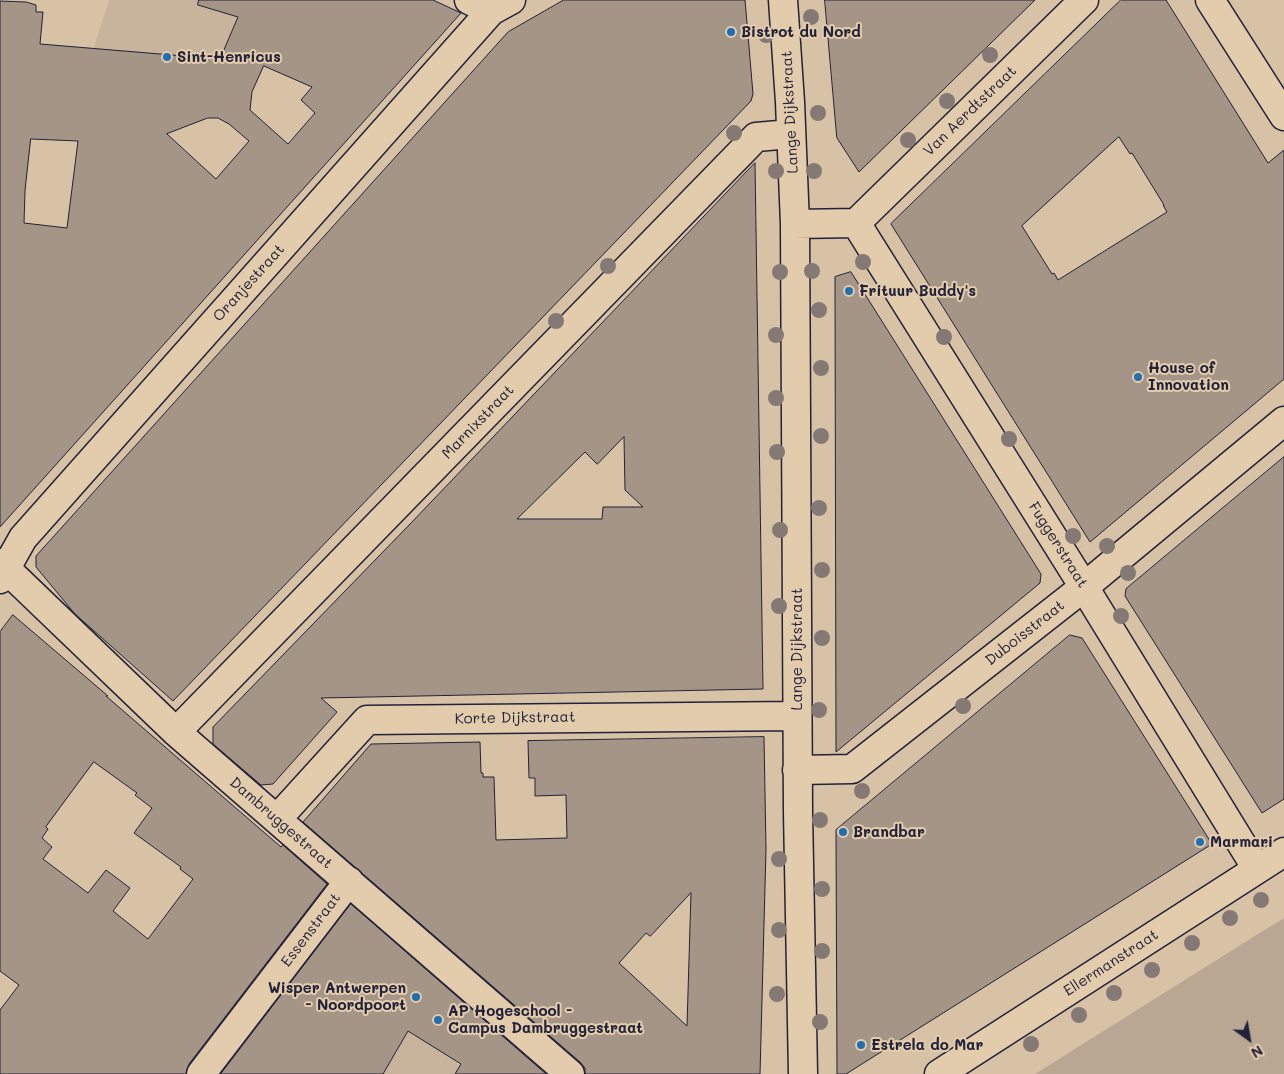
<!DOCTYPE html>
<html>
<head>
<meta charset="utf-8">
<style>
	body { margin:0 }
	#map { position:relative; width:1284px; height:1074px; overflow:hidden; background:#d7c2a5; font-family:Mali,sans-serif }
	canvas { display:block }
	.north { position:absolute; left:1224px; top:1014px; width:50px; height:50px; -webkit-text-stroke:4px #e3ccac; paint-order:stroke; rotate:148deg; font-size:14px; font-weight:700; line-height:20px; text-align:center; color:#22223b }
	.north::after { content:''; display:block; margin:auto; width:18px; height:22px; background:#22223b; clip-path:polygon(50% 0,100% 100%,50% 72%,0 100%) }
</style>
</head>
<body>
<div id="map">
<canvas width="1284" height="1074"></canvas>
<div class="north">N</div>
</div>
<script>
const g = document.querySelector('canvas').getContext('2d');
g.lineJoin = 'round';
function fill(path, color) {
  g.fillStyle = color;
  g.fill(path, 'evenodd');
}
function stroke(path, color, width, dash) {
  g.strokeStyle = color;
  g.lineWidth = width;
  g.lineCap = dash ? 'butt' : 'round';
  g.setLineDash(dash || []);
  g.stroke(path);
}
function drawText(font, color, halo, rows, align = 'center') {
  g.font = font + ' Mali,sans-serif';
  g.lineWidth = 4;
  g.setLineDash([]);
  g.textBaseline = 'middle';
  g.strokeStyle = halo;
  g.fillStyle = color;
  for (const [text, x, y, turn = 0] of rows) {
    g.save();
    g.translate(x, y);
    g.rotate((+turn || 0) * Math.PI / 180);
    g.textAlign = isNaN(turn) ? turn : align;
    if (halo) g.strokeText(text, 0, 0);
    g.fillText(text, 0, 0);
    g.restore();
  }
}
fill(new Path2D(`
	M109 0H262L257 12 338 49 326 73 325 72 320 78 316 77 312 87 264 66 252 92 250 110 235 128 222 120 221 118H208L194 124 0 106V28L11 30V41L94 48Z
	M437 983 442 1050 462 1067 456 1074H383Z`), '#c8b49c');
fill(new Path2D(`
	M1284 918V1074H1035L1258 934Z`), '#b9a794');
const building = new Path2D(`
	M199 0H433L461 13 0 527V1L26 2 36 5V12H43L40 44 220 59 238 17 198 5ZM264 66 312 87 301 100 315 113 288 144 250 110 252 92ZM208 118H218L229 124 249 141 216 179 167 134ZM31 139 78 141 67 228 24 223 25 191Z
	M564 0H745L753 94 751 101 173 701 75 614 36 567V556L508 32Z
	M825 0H1035L859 172 837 138Z
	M1121 0H1166L1268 163 1284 150V379L1090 542 891 224ZM1119 137 1130 154 1132 153 1164 205H1163L1167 212 1058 280 1054 273 1052 274 1022 226Z
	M755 163 763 689 321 698 337 712 273 784 261 785 213 744V727L411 523ZM624 437 625 490 643 507H603L602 519H517L585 452 597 464Z
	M851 272 1041 574 1040 583 836 752 835 277Z
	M1284 457V799L1262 813 1125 596 1126 589Z
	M13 615 108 696H106L281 847 283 845 327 884 189 1064 186 1074H0V1010L19 985 0 971V632ZM94 762 137 793 135 795 152 808 134 833 181 867 180 869 193 879 148 939 113 911 130 888 106 870 88 893 43 859 52 847 42 838 48 829 46 827Z
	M1070 635 1082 638 1212 844 846 1074H837L836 830Z
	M764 737 766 849 760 1074H585V1068L580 1062 303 822 371 744 480 742 481 773H483V777H494L496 840 567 838 566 795 535 796V778H529L528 741ZM691 893 687 1026 619 963 646 933 650 936Z
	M351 904 546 1074H455L461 1064 408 1031 383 1074H221Z`);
fill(building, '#a59587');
stroke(building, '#22223b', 1);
const minor = new Path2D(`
	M469 0 491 11
	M783 0 790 102 795 224 798 812 803 1074
	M1210 0 1284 116
	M856 223 1084 587 1257 869
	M856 223 1084 0
	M795 224 856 223
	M0 563 176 732 570 1074
	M0 579 23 538 491 11 511 0
	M176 732 756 137 791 134
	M797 770 852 769 1084 587 1284 421
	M277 819 367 720 797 716
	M201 1074 349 881
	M939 1074 1284 852`);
stroke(minor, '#22223b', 31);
stroke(minor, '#e3ccac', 28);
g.fillStyle = '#847975';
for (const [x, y] of [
	[811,17],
	[766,35],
	[990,55],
	[947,101],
	[818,113],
	[734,133],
	[908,140],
	[776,171],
	[814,171],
	[863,262],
	[608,266],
	[812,271],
	[780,272],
	[819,310],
	[556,321],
	[776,335],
	[944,337],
	[821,368],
	[776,398],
	[821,436],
	[1009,439],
	[777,452],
	[819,508],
	[780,530],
	[1073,536],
	[1107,546],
	[822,570],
	[1128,573],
	[779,606],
	[1121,616],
	[822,638],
	[963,706],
	[819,710],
	[862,791],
	[820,820],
	[779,859],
	[822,889],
	[1261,900],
	[1230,918],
	[779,930],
	[1192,943],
	[822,951],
	[1152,970],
	[1114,993],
	[777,994],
	[1079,1015],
	[820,1022],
	[1031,1044]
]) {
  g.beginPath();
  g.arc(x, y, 8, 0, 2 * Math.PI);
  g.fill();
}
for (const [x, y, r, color] of [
	[731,32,5,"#1f6fb2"],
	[167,57,5,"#1f6fb2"],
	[849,291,5,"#1f6fb2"],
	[1138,377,5,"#1f6fb2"],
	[843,832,5,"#1f6fb2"],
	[1200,842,5,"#1f6fb2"],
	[416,997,5,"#1f6fb2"],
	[438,1020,5,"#1f6fb2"],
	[861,1045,5,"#1f6fb2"]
]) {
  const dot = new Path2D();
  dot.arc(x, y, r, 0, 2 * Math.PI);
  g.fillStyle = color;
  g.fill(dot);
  stroke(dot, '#e3ccac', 2);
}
drawText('bold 15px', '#22223b', '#e3ccac', [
	["Bistrot du Nord",741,32],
	["Sint-Henricus",177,57],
	["Frituur Buddy's",859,291],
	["House of",1148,368],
	["Innovation",1148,385],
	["Brandbar",853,832],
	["Marmari",1210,842],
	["Wisper Antwerpen",406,988,"right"],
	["- Noordpoort",406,1005,"right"],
	["AP Hogeschool -",448,1011],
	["Campus Dambruggestraat",448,1028],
	["Estrela do Mar",871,1045]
], 'left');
drawText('15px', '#22223b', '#e3ccac', [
	["Van Aerdtstraat",970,111,-44],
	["Lange Dijkstraat",790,112,-93],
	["Oranjestraat",249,283,-48],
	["Marnixstraat",478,422,-46],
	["Fuggerstraat",1058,545,58],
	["Duboisstraat",1025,633,-38],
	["Lange Dijkstraat",797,649,-90],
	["Korte Dijkstraat",515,718,-1],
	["Dambruggestraat",281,823,41],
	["Essenstraat",311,930,-53],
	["Ellermanstraat",1111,963,-33]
]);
</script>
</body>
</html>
